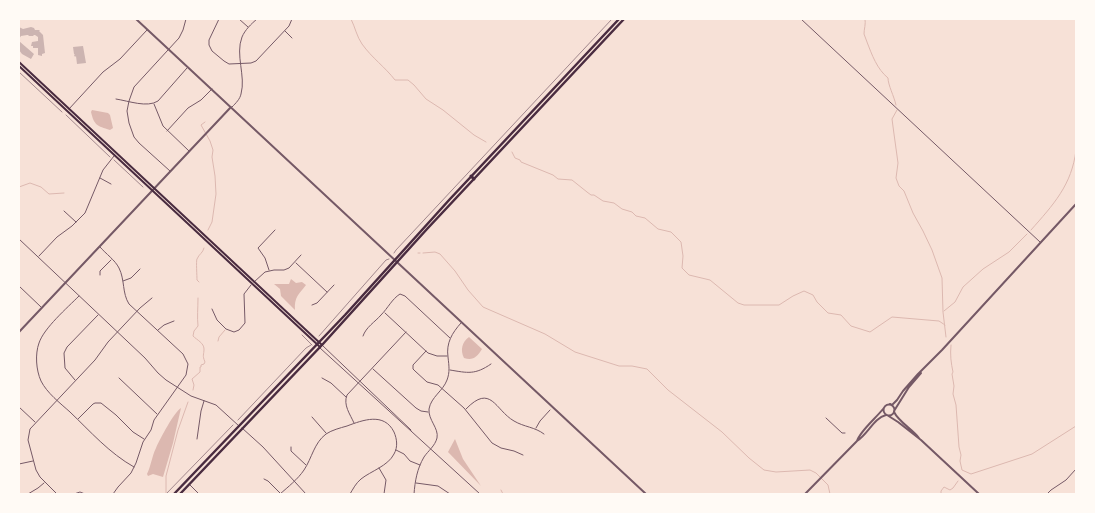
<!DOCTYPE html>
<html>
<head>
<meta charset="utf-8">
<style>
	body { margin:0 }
	#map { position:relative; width:1095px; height:513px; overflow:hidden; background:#f7e1d7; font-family:Quicksand,sans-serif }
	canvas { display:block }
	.frame { position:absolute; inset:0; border:20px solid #fffaf5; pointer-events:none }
</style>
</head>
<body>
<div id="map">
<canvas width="1095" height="513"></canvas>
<div class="frame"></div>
</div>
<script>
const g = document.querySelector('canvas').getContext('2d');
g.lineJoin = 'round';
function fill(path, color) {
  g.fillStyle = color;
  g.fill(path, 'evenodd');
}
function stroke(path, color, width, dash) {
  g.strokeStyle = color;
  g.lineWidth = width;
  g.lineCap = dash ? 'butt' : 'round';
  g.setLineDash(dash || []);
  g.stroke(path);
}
fill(new Path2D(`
	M92 110 108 113 110 115 113 128 110 130C97 126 94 125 91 112Z
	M291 279 296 283 302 282 306 285C299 294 294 297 295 310L281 296 280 289 274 284H289Z
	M469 337 482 349C477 357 473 361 464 358 460 350 462 342 469 337Z
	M181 408 173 443 163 477 153 474 148 476 147 474C151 466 152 456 156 448 160 439 174 412 181 408Z
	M455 439 463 459 481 486 448 452Z`), '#dcb8b0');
stroke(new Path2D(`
	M351 19C355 27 357 37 362 44 372 58 385 67 395 80H408L414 85 426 99 443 110 474 135 486 142
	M865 19C866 24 864 29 864 34 865 37 866 39 867 42 872 55 877 69 888 78 888 85 894 96 896 105
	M897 110 892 119 894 134 898 163 896 178 899 186 904 191 913 213 923 231 932 250 942 278 943 312 946 337
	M205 122 201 125 210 141 213 150 212 157 215 176 216 194 212 222 208 230
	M512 152 515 158 520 160 521 162 553 175 558 179 572 180 587 192 591 195H594L603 201 614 203 622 209 632 212 636 216 645 218 658 229 671 232 681 242 683 256 682 268 689 275 710 280 738 303 744 305H779L793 296 804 291 813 295 817 302 828 313 841 315 851 326 870 332 892 317 939 321 945 325
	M19 187 30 183 41 187 49 194 64 193
	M1031 230C1053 205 1072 185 1076 150
	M418 253H420
	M423 253 435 252 440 254 455 271 468 290 483 307 545 334 575 352 619 366H632L647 369 668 390 722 432 749 458 764 470 776 472 810 470 816 473 828 485 830 494
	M199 282 197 280C197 277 196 260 197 259 199 254 203 253 204 248
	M944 311 955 302 963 287 983 269 1009 252 1027 234
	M218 341 219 337 225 330
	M951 345C950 355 951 363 953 372L952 374 954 386 953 394 956 405 959 447 961 455 960 461 962 470 971 474 1032 454 1076 426
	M193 390 194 385 192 379 200 372V367H201V365L204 364 205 362C202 355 204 355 204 349 204 343 197 340 193 336L194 331 198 326C197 317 198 308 198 298
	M501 490 503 494
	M166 493V476L178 430 188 402
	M941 494V491L944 487 950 490 953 488 958 481`), '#dcb8b0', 1);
fill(new Path2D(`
	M19 27 23 29 31 27 34 28 35 30H40L39 31 43 35 45 53 42 54V56L38 55V48H33V46H31L32 42 38 41V37L35 35H34L33 36H29L28 35H27L21 36 19 39Z
	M19 41 34 54 31 59 22 54 19 50Z
	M83 46 86 63 77 64 76 56 75 57 74 55 75 54H74L73 47Z`), '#ccb4b1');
stroke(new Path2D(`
	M19 72 62 112
	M66 115 110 157
	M114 160 143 187
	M394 253 396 250 612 19
	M302 335 312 345
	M319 336 386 260 389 259
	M238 420 306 348 311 345
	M166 494 233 425`), '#4a2c40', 0.5);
stroke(new Path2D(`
	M219 19 209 40V45L212 51 224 61 229 64 251 63 256 61 289 26 292 19
	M239 19 248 27
	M801 19 1040 242
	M285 31 292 38
	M116 99C129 101 147 108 158 101L187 68
	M154 104 163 126 189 151
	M232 107C236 103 240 99 241 94 246 76 235 55 242 37 245 30 251 24 257 19
	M69 109 103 72 120 59 147 30
	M167 131 188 108 201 100 212 89
	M170 171 139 143 134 137 129 123 127 111 129 101 134 87 179 38 183 30 186 19
	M100 178 111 184
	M64 211 76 222
	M19 239 145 358 158 373 166 380 191 396 216 405 239 426
	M100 247C106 254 115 260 119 268 125 280 122 293 129 304L183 354 188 364 186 375 154 420 151 430 143 442 136 463 131 473 118 487 113 494
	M39 256 57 237 72 226 85 213 103 170 114 156
	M296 263 327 292
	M269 270 265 258 258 248 275 230
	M100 275V271L111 260
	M123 281 131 278 140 269
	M254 282 265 272 274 270H284L289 268 301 255
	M19 286 41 307
	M79 296C67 308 44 328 39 343 35 354 36 370 41 381 47 393 60 403 70 412 90 431 109 453 134 467
	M312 305 317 303 334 285
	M212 309 217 320 226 329 234 332 239 330 245 323 244 294 251 285
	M385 313 428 353 437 356H447
	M158 330 164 325 174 321
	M363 336C366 327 375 322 381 315 388 308 392 299 400 294L405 296 450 338
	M322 345 411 430
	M320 348 480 494
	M426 351 413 365V369L415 371 427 382 438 385 464 408 492 443 501 448 514 451 523 455
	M373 369 416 408 421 411 428 412
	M450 370C468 373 475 375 491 364
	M119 378 157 414
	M322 378 331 383 346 397
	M75 380 65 368 64 353 67 347 98 315
	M19 407 35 422
	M466 409C491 383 495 410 514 421 524 427 535 427 544 434
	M312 417 326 433
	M826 418 842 433H845
	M78 419 93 404 95 403H101L116 415 133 432 144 439
	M354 423C350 414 343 405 347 395L406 332
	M242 428 263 447 306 494
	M536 428 540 421 550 410
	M197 439 201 411 204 401
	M291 447V451L306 465
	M396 450 404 454 410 461 420 465
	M19 464 33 461
	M379 468 386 480 384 494
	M264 479 268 481 280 493
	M416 483 438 486 450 494
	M190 485 199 494
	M28 494 38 488 44 483
	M57 494 40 477 36 470 28 440 30 429 95 360 108 342 140 308 152 298
	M74 494 80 492 85 494
	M280 494C288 487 298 479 304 470 312 458 314 443 326 434 332 430 340 428 347 426 363 420 384 412 394 432 397 439 398 447 394 454 388 466 371 471 361 479 356 483 353 489 350 494
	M414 494C415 481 417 469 424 457 428 451 435 446 437 438 439 428 428 420 429 409 431 397 443 391 447 380 450 372 449 366 448 357 446 343 452 333 461 323
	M1047 494 1051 490 1066 480 1076 469`), '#755966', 1);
stroke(new Path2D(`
	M136 19 646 494
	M19 332 231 107
	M890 404 892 405 897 400 903 391 918 374 942 350 1076 204
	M883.5 410a5.5 5.5 0 1 1 11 0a5.5 5.5 0 1 1-11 0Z
	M894 411 909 387 921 373
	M894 412C899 422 912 429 919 438
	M887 415 898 422 921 440 979 494
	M857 441C860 431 876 418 883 409
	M805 494 857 441C868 434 874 418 886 415`), '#755966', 2);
stroke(new Path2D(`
	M19 62 322 345
	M19 66 320 347`), '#4a2c40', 2);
stroke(new Path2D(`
	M174 494 345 315 450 199 619 19
	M180 494 322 345 427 229 624 19`), '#4a2c40', 2.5);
stroke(new Path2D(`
	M471 176 474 179`), '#4a2c40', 3);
</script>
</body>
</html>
